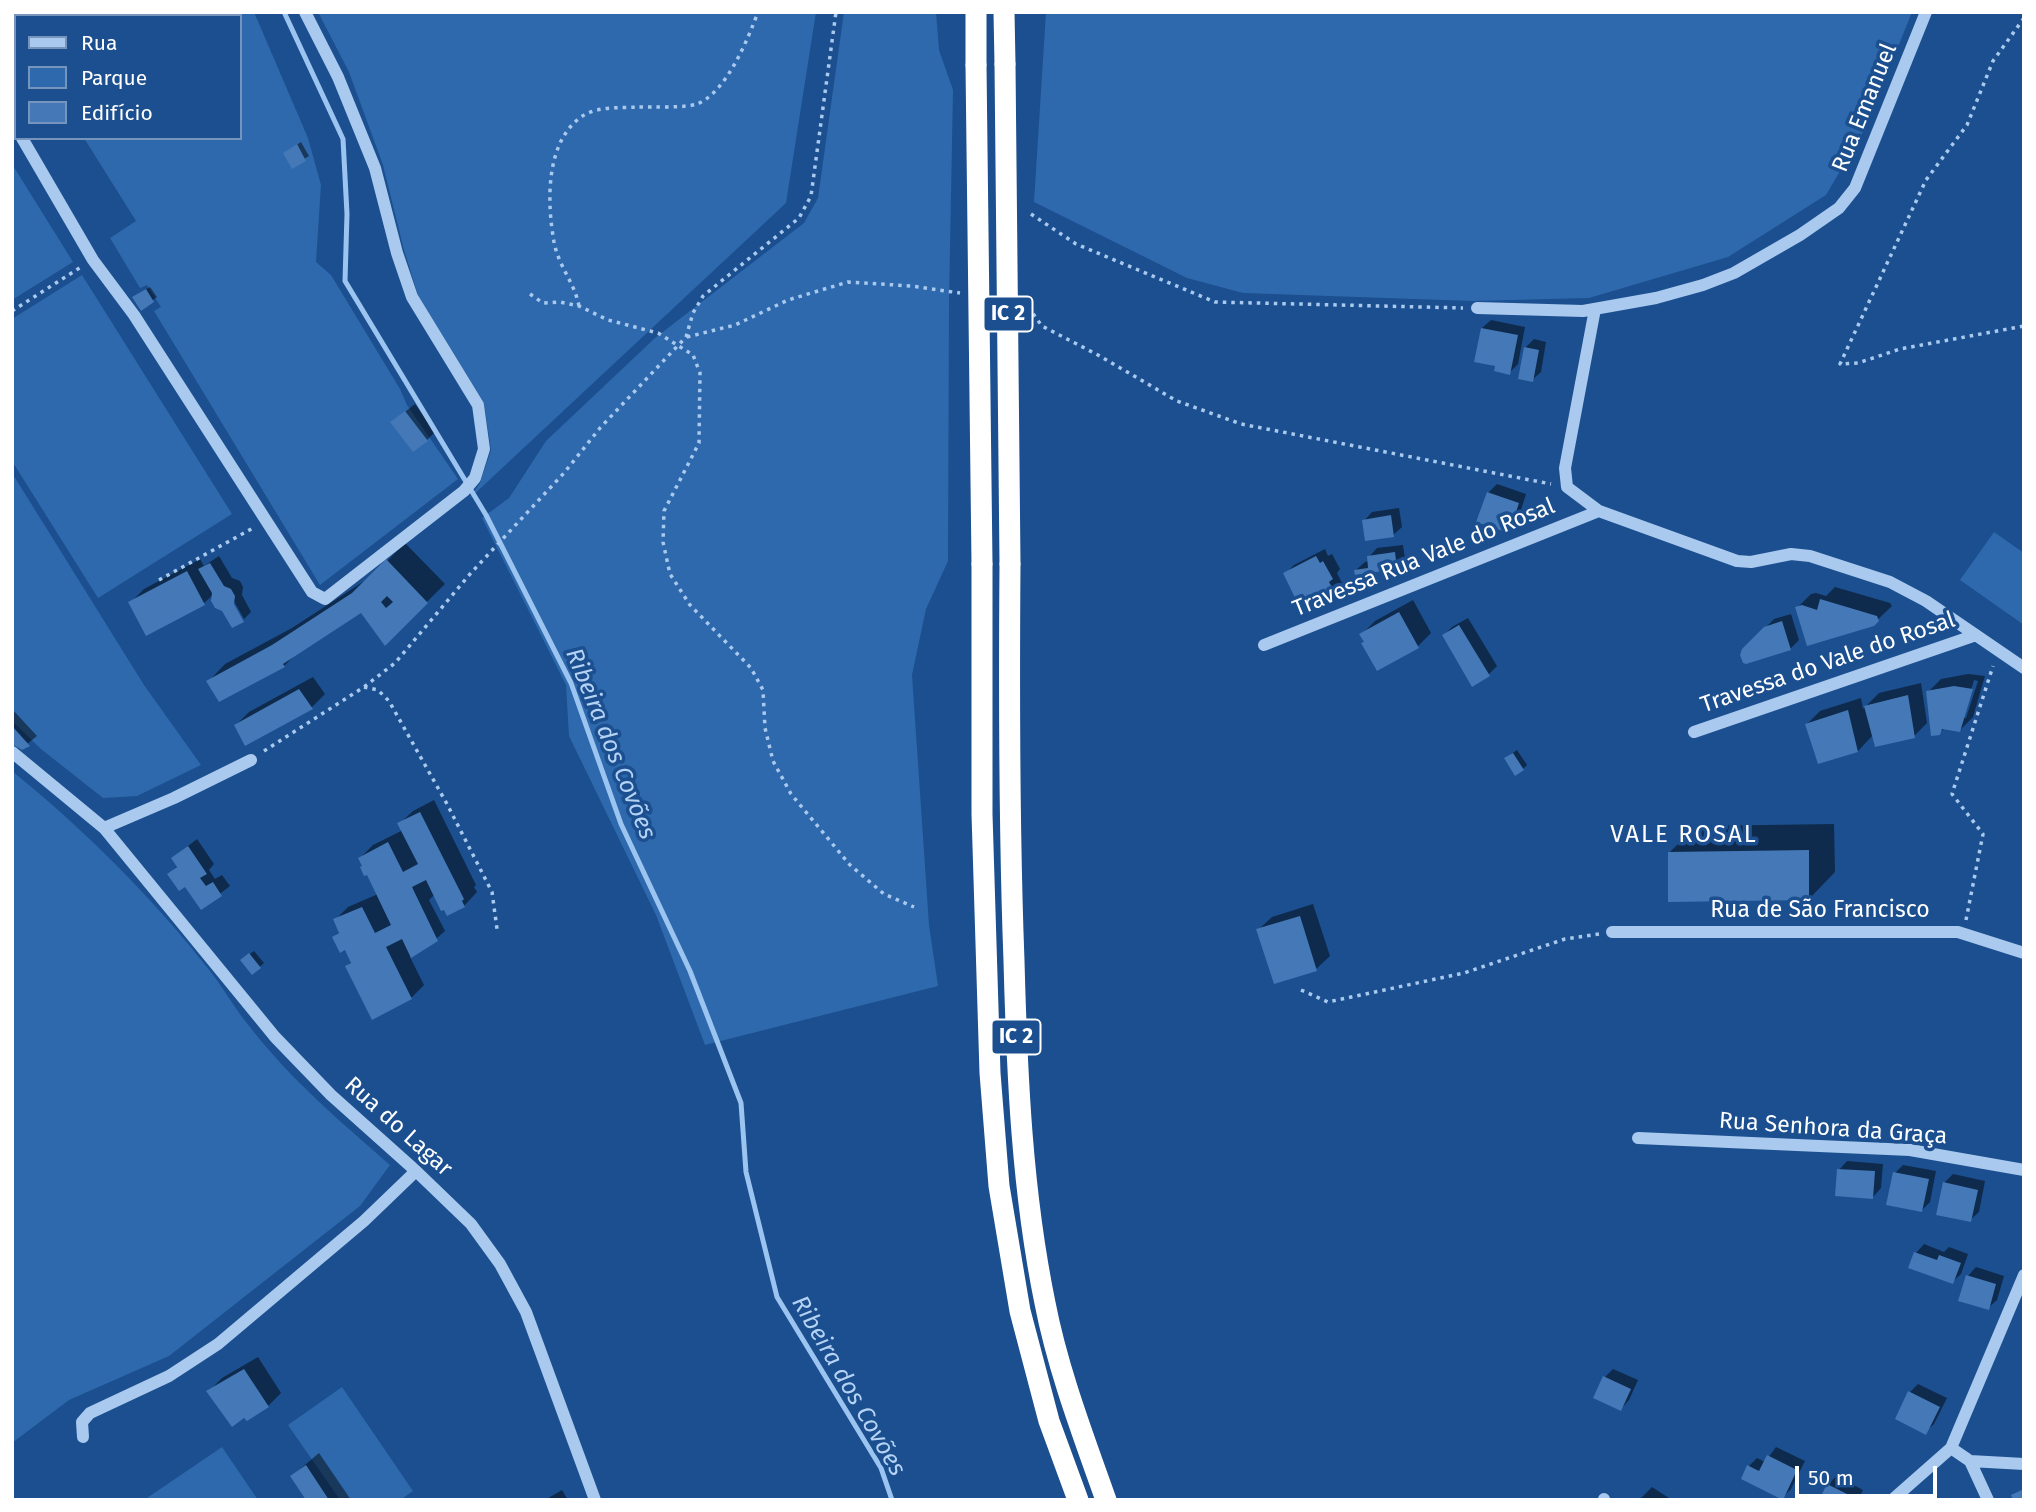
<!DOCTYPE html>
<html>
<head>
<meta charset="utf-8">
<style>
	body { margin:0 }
	#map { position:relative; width:2036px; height:1512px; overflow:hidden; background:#1b4f8f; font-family:"Fira Sans",sans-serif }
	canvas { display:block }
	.frame { position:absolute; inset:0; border:14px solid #fff; pointer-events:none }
	.legend { position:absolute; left:14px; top:14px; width:228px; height:126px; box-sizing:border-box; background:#1b4f8f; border:2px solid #7695bc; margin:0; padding:9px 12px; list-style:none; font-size:21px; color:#fff }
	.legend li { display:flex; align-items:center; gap:14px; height:35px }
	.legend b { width:35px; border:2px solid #7695bc }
	.scale { position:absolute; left:1795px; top:1466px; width:142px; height:32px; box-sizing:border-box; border:4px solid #fff; border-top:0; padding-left:9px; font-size:21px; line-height:24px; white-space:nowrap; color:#fff; -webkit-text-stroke:5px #1b4f8f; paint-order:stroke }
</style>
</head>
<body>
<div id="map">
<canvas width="2036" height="1512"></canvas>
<div class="frame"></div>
<ul class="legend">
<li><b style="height:9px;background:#a9c9ee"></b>Rua</li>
<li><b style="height:19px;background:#2e69ad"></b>Parque</li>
<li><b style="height:19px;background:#4478b7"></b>Edifício</li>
</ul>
<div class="scale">50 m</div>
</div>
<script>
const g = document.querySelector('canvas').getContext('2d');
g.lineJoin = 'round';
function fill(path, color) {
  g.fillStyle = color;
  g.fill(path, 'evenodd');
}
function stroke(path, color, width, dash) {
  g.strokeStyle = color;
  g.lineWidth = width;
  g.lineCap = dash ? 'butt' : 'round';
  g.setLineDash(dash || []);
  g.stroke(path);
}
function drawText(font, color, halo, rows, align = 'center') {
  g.font = font + ' "Fira Sans",sans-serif';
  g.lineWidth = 7;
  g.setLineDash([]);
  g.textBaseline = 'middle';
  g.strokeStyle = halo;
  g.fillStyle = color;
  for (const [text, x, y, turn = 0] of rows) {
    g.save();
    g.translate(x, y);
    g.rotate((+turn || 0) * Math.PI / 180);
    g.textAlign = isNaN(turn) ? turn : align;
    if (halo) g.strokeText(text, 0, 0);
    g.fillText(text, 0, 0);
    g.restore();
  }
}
fill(new Path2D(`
	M12 12H254L308 138 321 185 316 262 331 275 400 389 407 405 458 479 320 585 154 311 161 307 147 285 140 288 110 238 136 221 84 138H240V16H16V96L12 91Z
	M318 12H816L786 203 469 499 480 483 491 450 484 403 418 295 404 250 383 165 349 72Z
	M844 12H936L939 50 953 90 949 301 948 561 926 609 912 675 929 925 938 986 705 1045 656 915 569 736 566 685 482 518 509 498 546 441 655 338 804 223 818 198Z
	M1046 12H1912L1866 127 1826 195 1728 257 1589 298 1472 301 1243 293 1187 278 1034 202Z
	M12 164 73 262 12 300Z
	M82 275 232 514 98 598 12 461V319Z
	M12 473 144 685 201 765 137 796 103 798 41 749 12 721Z
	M1994 532 2024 553V625L1960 580Z
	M12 771C85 830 152 897 210 971 224 989 235 1009 250 1027 290 1079 341 1122 390 1165L360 1206 169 1356 69 1400 12 1443Z
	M342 1387 413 1491 400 1500H340L288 1425Z
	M222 1447 258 1500H144Z`), '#2e69ad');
fill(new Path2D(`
	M301 142 309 156 293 166 289 150Z
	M150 287 157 297 141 308 138 294Z
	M1491 320 1525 327 1518 364 1509 373 1497 365 1482 328Z
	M1534 339 1546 342 1541 372 1532 380 1525 348Z
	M415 404 435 432 427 440 392 422Z
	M1497 484 1526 494 1517 523 1508 531 1488 493Z
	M1399 508 1402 527 1393 535 1364 521 1372 512Z
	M405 543 445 584 385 643 361 610 298 652 284 666 219 700 208 682 225 664 292 628 372 576Z
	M1403 545 1405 559 1396 567 1356 570 1365 562 1369 561V557L1377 548Z
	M1325 549 1328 556 1332 554 1340 569 1337 573 1342 583 1334 592 1285 574 1294 565Z
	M219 556 232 578 240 581 243 587 242 595 251 612 244 619 231 596 214 594 203 604 131 602 144 589 200 559 204 566Z
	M1835 587 1890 603 1892 606 1873 624 1797 608 1811 594 1816 593 1826 596Z
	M1413 600 1431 633 1418 646 1366 641 1362 634 1375 621Z
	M1791 614 1799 640 1790 649 1744 650 1774 619Z
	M1468 618 1497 666 1488 675 1444 635 1452 627Z
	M1968 674 1985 676 1973 717 1960 730 1945 728 1939 733 1928 692 1941 679ZM1974 680 1978 681 1966 718H1963Z
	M313 677 325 694 312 707 246 744 236 725 249 712Z
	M1921 683 1927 723 1914 736 1873 735 1858 751 1807 724 1820 711 1861 698 1863 709 1879 693Z
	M12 709 37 736 22 748 12 740Z
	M1517 750 1527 765 1523 769 1510 755Z
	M434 800 476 885 474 887 477 892 464 906 435 894 429 900 445 931 423 950 410 957 424 985 411 998 347 966 352 961 346 948 334 937 340 931 335 920 348 907 378 894 360 858 373 845 403 830 399 824 413 811Z
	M1834 824 1835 872 1809 899 1669 853 1696 826Z
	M197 839 214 864 209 870 215 879 222 875 230 886 201 908 186 885 169 874 178 865 173 858Z
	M1313 904 1330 956 1316 969 1258 930 1272 917Z
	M254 951 264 963 252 973 246 957Z
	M1847 1161 1883 1164 1881 1188 1873 1197 1839 1170Z
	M1903 1165 1936 1171 1930 1202 1921 1211 1895 1173Z
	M1953 1174 1985 1181 1979 1212 1970 1220 1944 1183Z
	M1924 1244 1944 1252 1949 1247 1968 1254 1961 1274 1952 1282 1916 1253Z
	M1976 1267 2004 1276 1997 1300 1988 1308 1968 1276Z
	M258 1357 281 1393 268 1406 244 1416 209 1391 222 1378Z
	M1613 1369 1638 1380 1629 1400 1621 1409 1605 1377Z
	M1918 1384 1947 1398 1934 1424 1925 1432 1910 1392Z
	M1776 1447 1805 1461 1791 1489 1783 1497 1749 1466 1757 1458 1765 1462Z
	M319 1453 351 1500H308L292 1476Z
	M1836 1476 1863 1490 1858 1500 1828 1485Z
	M1652 1487 1672 1500H1639Z
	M562 1490 568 1500H545Z`), '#0007');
stroke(new Path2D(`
	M284 12 343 139 347 214 345 281 486 515 571 683 621 824 690 971 741 1103 746 1172 777 1297 881 1468 892 1500`), '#9cc4f0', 5);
fill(new Path2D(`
	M297 144 306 161 292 169 283 153Z
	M146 289 154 302 141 311 132 297Z
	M1481 328 1518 335 1510 375 1494 371 1495 366 1474 362Z
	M1524 347 1539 350 1533 382 1518 379Z
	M405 411 428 441 413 452 390 422Z
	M1487 492 1519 503 1509 533 1476 522Z
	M1391 515 1394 537 1365 541 1362 520Z
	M1395 552 1397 569 1355 575 1354 570 1368 568 1367 556Z
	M1316 556 1320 563 1323 561 1333 579 1329 582 1335 593 1314 604 1312 599 1299 606 1283 573Z
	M386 559 428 603 385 646 361 613 283 664 285 667 219 702 206 681 272 645 352 593ZM387 596 393 602 386 608 381 602Z
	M210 563 224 586 231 589 235 596 234 604 244 622 232 628 222 611 215 608 211 601 212 593 198 569Z
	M187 571 205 605 146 636 128 602Z
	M1820 599 1877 616 1879 621 1874 626 1807 646 1795 607 1802 605 1817 610Z
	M1399 612 1419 648 1377 671 1361 643 1364 642 1359 634Z
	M1782 621 1791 650 1746 664 1743 663 1740 655 1742 649 1764 627Z
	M1459 625 1490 676 1472 687 1442 635Z
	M1954 686 1973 689 1960 732 1942 729 1940 735 1931 736 1926 691Z
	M299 689 313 709 245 746 234 725Z
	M1908 695 1915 738 1875 747 1864 706Z
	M1848 710 1858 752 1818 764 1805 724Z
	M12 726 30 746 22 750 12 744Z
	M1513 753 1524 770 1515 776 1504 758Z
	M420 812 464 899 462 901 465 907 447 916 444 910 441 911 426 880 412 887 438 941 411 958 402 939 386 947 412 999 372 1020 345 966 351 963 345 950 340 953 332 937 339 933 333 919 362 907 375 933 391 925 367 875 364 876 360 867 362 866 358 858 388 842 403 872 418 864 397 823Z
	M188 846 207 874 200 878 206 886 213 882 222 896 201 910 185 887 179 891 167 874 177 867 171 858Z
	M1809 850V900L1668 902V852Z
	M1300 916 1317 971 1274 984 1256 929Z
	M249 953 261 968 252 975 240 960Z
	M1837 1169 1875 1171 1873 1199 1835 1196Z
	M1893 1172 1929 1179 1922 1212 1886 1205Z
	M1943 1182 1978 1190 1971 1222 1936 1215Z
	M1914 1252 1937 1260 1939 1255 1961 1263 1953 1284 1908 1268Z
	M1966 1275 1996 1284 1989 1310 1958 1301Z
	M244 1369 269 1407 247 1421 244 1418 232 1427 206 1391Z
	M1603 1376 1631 1389 1621 1411 1593 1398Z
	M1908 1391 1940 1407 1926 1435 1895 1419Z
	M1767 1455 1797 1470 1783 1500 1741 1479 1747 1465 1759 1471Z
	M306 1465 329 1500H306L290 1476Z
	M1827 1484 1859 1500H1819Z
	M2024 1489V1500H2013L2011 1495Z`), '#4478b7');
stroke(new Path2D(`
	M2024 18 1993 61 1967 125 1926 180 1840 364 1858 363 1900 349 2024 326
	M1031 214 1076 244 1215 302 1463 308
	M530 294 543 303 560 302 579 306 608 320 658 333 693 355 700 373 699 443 664 511 663 542 670 574 690 605 751 668 763 690 765 728 773 761 791 794 850 865 884 894 914 907
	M579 306C574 281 559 268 554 242 547 203 545 143 581 117 596 106 620 108 638 107 652 107 686 108 697 104 726 93 748 39 758 12
	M1028 307 1042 326 1098 355 1177 401 1241 424 1551 484
	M12 311 81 267
	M687 337 735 325 788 300 848 282 911 286 960 293
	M159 580 253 528
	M364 687 378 690 389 701 447 804 492 892 497 929
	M264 751 364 687 395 663 470 574 564 473 600 428 686 337 693 313 703 296 799 218 811 196 836 12
	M1966 920 1983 834 1952 794 1993 666
	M1301 990 1328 1002 1464 973 1565 939 1599 934`), '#a9c9ee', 3.5, [3.5, 5]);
stroke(new Path2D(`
	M12 123 16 129
	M22 138 93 260 134 315 312 592 325 599 464 491 475 478 484 449 478 405 412 297 397 253 375 168 338 77 305 12
	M1477 308 1583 311 1656 298 1703 285 1734 273 1800 235 1839 208 1855 188 1926 12
	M1595 309 1565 468 1567 487 1599 511 1737 561 1751 562 1791 554 1810 556 1890 582 1926 601 2024 668
	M1264 645 1599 511
	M1694 732 1976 635
	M12 752 104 828 275 1037 331 1095 416 1171 471 1224 500 1264 526 1312 595 1500
	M104 828 174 798 251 760
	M1612 932H1958L2024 953
	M1638 1138 1910 1150 2024 1170
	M83 1437 82 1422 90 1413 169 1376 218 1344 364 1221 416 1171
	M1951 1448 1970 1461 1988 1500
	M1970 1461 2024 1464
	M1604 1499V1500
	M1892 1500 1951 1448 2024 1275`), '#a9c9ee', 12);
stroke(new Path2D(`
	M976 12V65
	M1004 12 1005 64
	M982 564V814L990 1073 999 1186 1020 1311 1049 1421 1078 1500
	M1010 564C1009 696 1009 828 1014 961 1017 1075 1022 1191 1045 1303 1058 1370 1083 1435 1106 1500`), '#fff', 21);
stroke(new Path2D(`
	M1005 64 1010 564
	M976 65 982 564`), '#fff', 21);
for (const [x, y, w] of [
	[1008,314,49],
	[1016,1037,49]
]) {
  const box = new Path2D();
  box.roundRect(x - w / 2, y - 17.5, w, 35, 5);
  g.fillStyle = '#1b4f8f';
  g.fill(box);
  stroke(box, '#fff', 2);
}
drawText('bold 21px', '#fff', null, [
	["IC 2",1008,314],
	["IC 2",1016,1037]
]);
drawText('23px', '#fff', '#1b4f8f', [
	["Rua Emanuel",1865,108,-68],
	["Travessa Rua Vale do Rosal",1424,558,-22],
	["Travessa do Vale do Rosal",1828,663,-19],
	["Rua de São Francisco",1820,911],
	["Rua do Lagar",398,1127,42],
	["Rua Senhora da Graça",1833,1129,4]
]);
drawText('italic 24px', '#b5d3f5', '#1b4f8f', [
	["Ribeira dos Covões",610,744,68],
	["Ribeira dos Covões",848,1386,60]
]);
g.letterSpacing = '2px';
drawText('24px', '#fff', '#1b4f8f', [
	["VALE ROSAL",1684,835]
]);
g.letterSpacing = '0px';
</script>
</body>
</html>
